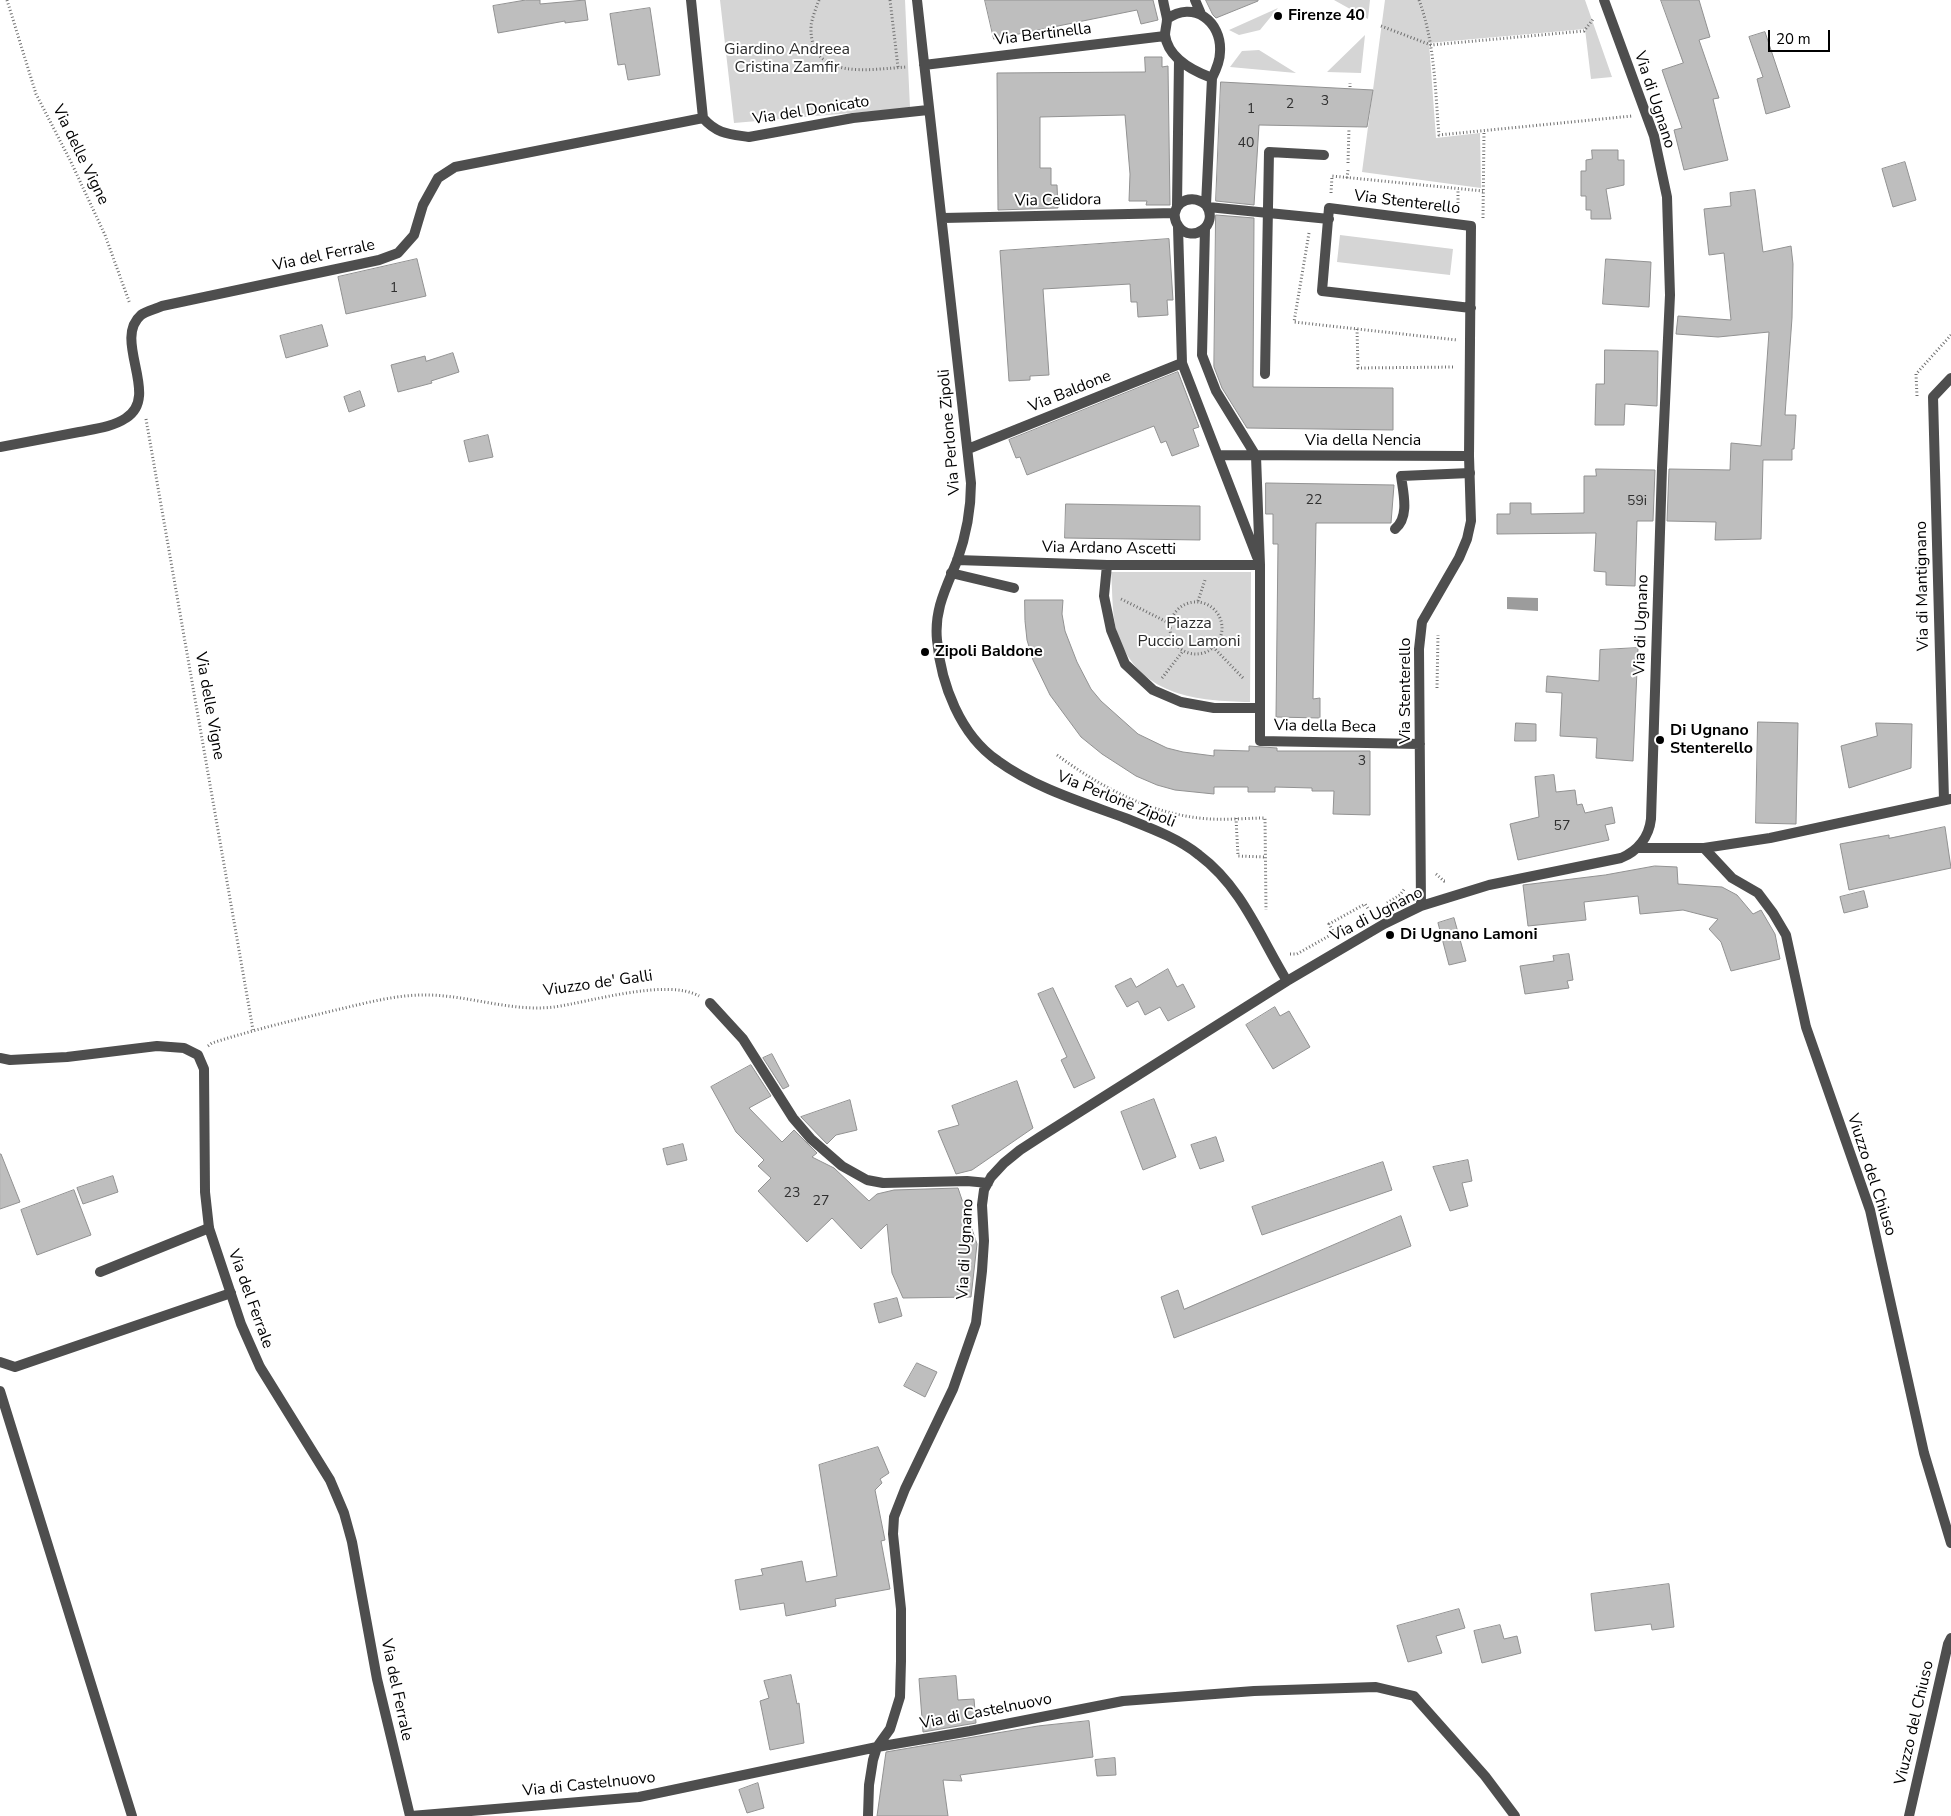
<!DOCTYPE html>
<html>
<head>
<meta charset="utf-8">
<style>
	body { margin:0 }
	#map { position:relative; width:1951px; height:1816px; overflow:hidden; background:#fff; font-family:"Nunito Sans",sans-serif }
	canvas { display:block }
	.scale { position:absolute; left:1768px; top:30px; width:62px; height:22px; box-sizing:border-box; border:2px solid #000; border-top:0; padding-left:6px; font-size:15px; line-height:18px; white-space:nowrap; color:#000; -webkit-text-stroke:4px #fff; paint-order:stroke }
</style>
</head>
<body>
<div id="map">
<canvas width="1951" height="1816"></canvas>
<div class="scale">20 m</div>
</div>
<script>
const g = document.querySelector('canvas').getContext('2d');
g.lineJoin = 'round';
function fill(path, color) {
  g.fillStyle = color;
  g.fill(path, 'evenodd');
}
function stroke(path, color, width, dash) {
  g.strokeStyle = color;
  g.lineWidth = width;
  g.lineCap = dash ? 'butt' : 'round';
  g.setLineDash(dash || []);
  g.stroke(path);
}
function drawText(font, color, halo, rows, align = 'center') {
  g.font = font + ' "Nunito Sans",sans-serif';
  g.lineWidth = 4;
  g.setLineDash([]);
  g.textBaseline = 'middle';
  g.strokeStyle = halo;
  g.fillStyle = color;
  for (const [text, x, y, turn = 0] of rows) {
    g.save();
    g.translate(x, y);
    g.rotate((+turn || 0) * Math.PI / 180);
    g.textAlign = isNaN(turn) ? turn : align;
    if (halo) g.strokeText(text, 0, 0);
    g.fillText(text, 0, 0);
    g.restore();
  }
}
fill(new Path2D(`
	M720 0H905L910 108 734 123Z
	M1334 0H1370L1368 19Z
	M1385 0H1585L1612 77 1591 79 1585 29 1429 43 1436 138 1480 133 1481 188 1362 172Z
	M1278 8 1260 30 1239 35 1229 30Z
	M1365 35 1361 73 1327 72Z
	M1259 50 1296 73 1230 67 1242 51Z
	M1340 235 1453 249 1450 275 1337 262Z
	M1111 572H1251L1250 702C1197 701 1143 696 1120 641 1111 620 1113 595 1111 572Z`), '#d5d5d5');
fill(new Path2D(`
	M1507 597 1538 598V611L1507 609Z`), '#9c9c9c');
const building = new Path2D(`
	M526 0H540V4L585 0 588 20 565 23V21L498 33 493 6Z
	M985 0H1153L1158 20 1141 24 1137 10 994 39Z
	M1206 0H1258V1L1216 18 1213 15Z
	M1661 0H1699L1710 37 1699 40 1719 98 1713 99 1728 160 1684 170 1674 130 1682 128 1662 70 1683 63Z
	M650 8 660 75 628 80 625 64 618 65 610 14Z
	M1765 32 1790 107 1766 114 1757 79 1763 77 1749 37Z
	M1145 57H1162V67L1168 66 1170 205H1146L1147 201H1129L1130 174 1125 115 1040 117V168H1051V185H1057L1058 208 998 210 997 73 1145 72Z
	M1221 82 1373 90 1367 127 1259 125 1254 205 1216 201Z
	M1592 150H1618V160H1624V185L1606 189 1611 219H1591V210H1586V196H1581V171H1586V160L1592 159Z
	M1905 162 1916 200 1893 207 1882 169Z
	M1755 190 1763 252 1791 246 1793 264 1792 318 1785 415H1796L1794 449H1792V460H1763L1761 539 1715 540 1716 522 1667 521 1669 469 1730 470 1731 443 1761 446 1769 332 1718 337 1676 334 1678 316 1731 320 1724 253 1709 255 1704 209 1731 206 1730 193Z
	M1216 215 1254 218 1253 387 1393 388V430L1247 428 1222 388 1214 367Z
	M1169 239 1173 300H1167L1168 315 1138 317 1137 302H1131L1130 284 1043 289 1049 375 1030 376V380L1009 381 1000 251Z
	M417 259 426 296 346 314 338 277Z
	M1606 259 1651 262 1649 307 1603 304Z
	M322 325 328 346 286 358 280 336Z
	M1605 350 1658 351 1657 406 1625 404 1624 425H1595L1596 384H1604Z
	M453 353 459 372 431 381 432 383 398 392 391 365 425 356 426 361Z
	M1178 372 1199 427 1193 429 1199 446 1172 456 1166 441 1161 443 1154 426 1027 475 1020 457 1016 458 1009 440Z
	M360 391 365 406 349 412 344 397Z
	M488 435 493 457 469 462 464 441Z
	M1596 469 1655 470 1653 521H1637L1635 586 1606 585V572L1594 571 1596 533 1497 534V514H1510V503H1531V514L1584 513V476H1596Z
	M1266 483 1394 485 1391 523H1316L1313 699 1320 698V718L1276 717 1278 544H1273V514H1266Z
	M1066 504 1200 506V540L1065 538Z
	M1025 600H1063L1062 614 1065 631 1077 662 1091 689 1101 701 1138 734 1167 748 1183 752 1214 756V750L1249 751V746L1277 748V751H1370V815L1333 814 1334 791H1312V788L1275 787V792H1248V787H1214V794L1175 790 1157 785 1136 776 1102 754 1081 737 1050 695 1033 660 1027 640 1025 621Z
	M1638 648 1633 761 1596 758 1597 738 1560 736 1562 693 1546 692 1547 676 1599 681 1600 650Z
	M1758 722 1798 723 1796 824 1756 823Z
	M1516 723 1536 724V741H1515Z
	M1876 723 1912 724 1911 768 1849 788 1841 746 1877 736Z
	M1554 775 1556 792 1575 790 1577 805 1582 804 1585 813 1612 807 1615 823 1605 825 1609 840 1518 860 1510 824 1539 817 1535 777Z
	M1945 827 1951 868 1849 890 1840 844 1889 835V838Z
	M1655 866 1677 867 1678 884 1722 887 1737 895 1753 914 1761 910 1775 934 1780 959 1731 971 1721 942 1709 929 1718 919 1683 910 1640 914 1638 896 1584 902 1586 920 1528 926 1523 885 1605 875Z
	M1864 891 1868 907 1844 913 1840 897Z
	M1454 918 1466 961 1449 965 1438 923Z
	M1569 954 1573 980 1567 981 1569 988 1525 994 1520 966 1554 961 1553 956Z
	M1168 969 1177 987 1183 984 1195 1007 1168 1021 1160 1007 1145 1015 1138 1001 1127 1007 1115 986 1131 978 1136 987Z
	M1053 988 1095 1078 1074 1088 1061 1060 1067 1057 1038 994Z
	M1275 1007 1280 1016 1289 1011 1310 1047 1273 1069 1246 1025Z
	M772 1054 789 1086 783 1089 763 1058Z
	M751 1065 771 1096 749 1108 782 1142 794 1130 817 1153 812 1157 834 1168 869 1201 877 1194 894 1190 958 1188 977 1244 971 1297 903 1298 892 1273 887 1224 861 1249 832 1218 807 1242 758 1191 771 1178 758 1166 764 1160 736 1132 711 1087Z
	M1017 1081 1033 1128 972 1170 956 1174 938 1131 959 1125 952 1106Z
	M1154 1099 1176 1157 1143 1170 1121 1112Z
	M850 1100 857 1130 836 1135 827 1144 801 1117Z
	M1216 1137 1224 1161 1200 1169 1191 1145Z
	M683 1144 687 1160 667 1165 663 1149Z
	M0 1154H1L20 1202 0 1209Z
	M1468 1160 1472 1181 1462 1183 1468 1206 1450 1211 1433 1167Z
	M1383 1162 1392 1190 1262 1235 1252 1207Z
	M113 1176 118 1192 83 1204 77 1188Z
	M74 1190 91 1235 37 1255 21 1210Z
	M1401 1216 1411 1246 1174 1338 1161 1297 1178 1290 1184 1309Z
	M897 1298 902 1316 879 1323 874 1304Z
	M917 1363 937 1372 925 1397 904 1386Z
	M878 1447 889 1473 880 1479 882 1483 875 1490 885 1540 881 1541 890 1589 835 1599 836 1606 786 1616 784 1603 740 1610 735 1580 763 1575 761 1569 802 1561 806 1582 837 1576 819 1465Z
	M1669 1584 1674 1627 1652 1630 1651 1624 1595 1631 1591 1594Z
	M1459 1609 1465 1628 1436 1636 1442 1653 1408 1662 1397 1626Z
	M1500 1625 1504 1639 1517 1636 1521 1653 1482 1663 1474 1631Z
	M791 1675 797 1704 799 1703 804 1743 770 1750 760 1701 769 1698 764 1681Z
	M956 1676 958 1700 974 1699 976 1723 923 1732 919 1679Z
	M1089 1721 1093 1757 960 1775 962 1781 943 1780 948 1816H877L886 1752 1038 1726Z
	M1115 1758 1116 1775 1097 1776 1095 1760Z
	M758 1783 764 1808 747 1813 739 1790Z`);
fill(building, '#bebebe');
stroke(building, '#929292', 1);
stroke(new Path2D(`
	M7 0 36 94 71 162 105 235 130 304
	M819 0C816 8 812 18 811 26 809 82 871 69 907 67
	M890 0 898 67
	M1419 0C1435 43 1435 90 1439 135L1632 116
	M1381 26 1431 45 1584 31 1594 18
	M1350 87V83
	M1348 163 1349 128
	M1347 178 1348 170
	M1331 193 1332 176 1483 191
	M1458 210V189
	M1483 218 1484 131
	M1309 233 1294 322 1457 340
	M1357 329 1358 368 1454 367
	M1917 396 1916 374 1951 335
	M146 419 253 1030
	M1121 599 1169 623
	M1198 601 1205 580
	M1170 628a26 26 0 1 1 52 0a26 26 0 1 1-52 0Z
	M1213 647 1244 679
	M1162 678 1183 651
	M1437 688 1438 635
	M1057 755C1102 788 1154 816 1211 819 1229 820 1248 818 1265 818L1266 910
	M1236 818 1238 856 1265 857
	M1436 874 1444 881H1447
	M1387 903 1400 895 1405 888
	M1290 954H1297L1334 933 1329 924 1365 904 1371 913
	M208 1046 212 1043C253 1030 294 1020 336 1010 366 1003 398 994 429 995 471 996 512 1012 554 1007 590 1002 667 978 699 996`), '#707070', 3, [1, 2.5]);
stroke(new Path2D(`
	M1395 529C1410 517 1403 492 1401 476L1470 473
	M951 573 1014 588
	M100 1272 209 1228
	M0 1362 15 1367 231 1293
	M0 1391 132 1816`), '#4e4e4e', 10);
stroke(new Path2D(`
	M691 0 703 118C717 134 729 134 749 137L853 118 928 110
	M917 0 971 483C971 510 966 536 957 561 946 588 934 610 937 640 941 684 960 735 998 761 1035 788 1082 802 1125 818 1150 828 1178 838 1199 855 1242 887 1260 937 1287 981
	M1163 0C1164 6 1166 13 1167 19 1167 24 1165 30 1165 35 1168 58 1193 71 1212 78 1216 70 1220 61 1220 52 1222 21 1193 0 1167 19
	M1195 0 1201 14
	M924 65 1165 36
	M1206 205C1188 189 1165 209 1179 227 1192 244 1220 225 1206 205L1212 78
	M1177 206 1179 60
	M1208 207 1329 219
	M943 218 1175 213
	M1178 227 1182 363 1257 557
	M1205 228 1202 355 1216 391 1256 456 1260 565V741L1420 744
	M1265 374 1269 152 1324 155
	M0 447C26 442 52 437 79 432 94 429 113 427 126 418 161 396 112 340 141 315 146 311 156 309 162 306L379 260 398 253 414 235 423 205 438 178 455 167 703 118
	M968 449 1182 363
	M1218 455 1469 456
	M957 560 1107 565H1260
	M1107 565 1104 596 1111 630 1125 664 1153 690 1181 702 1214 708H1260
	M1944 800 1933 397 1951 378
	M1638 848H1704L1770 838 1951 799
	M1704 848 1732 878 1758 893 1773 913 1786 935 1806 1027 1870 1210 1924 1453 1951 1543
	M1421 906 1419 649 1422 622 1459 558 1467 539 1471 521 1469 456 1471 226 1329 208 1322 291 1471 308
	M710 1003 743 1039 793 1118 811 1139 842 1166 867 1180 883 1183 967 1181 988 1183
	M0 1058 10 1060 67 1057 157 1046 184 1048 198 1055 204 1069 205 1192 209 1228 241 1324 260 1367 330 1480 344 1513 352 1542 377 1679 410 1816
	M411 1816 639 1797 877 1747 970 1731 1123 1701 1254 1691 1376 1687 1414 1696 1485 1776 1515 1816
	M868 1816 869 1785 873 1760 877 1747 890 1729 900 1697 901 1661V1609L893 1534 894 1517 905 1489 953 1389 976 1323 982 1271 984 1241 982 1205 984 1190 991 1177 1004 1163 1020 1150 1040 1137 1287 981 1384 924 1421 906 1489 885 1621 858C1638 851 1649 837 1651 819L1662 468 1670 295 1667 197 1654 136 1604 0
	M1909 1816 1948 1644 1951 1638`), '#4e4e4e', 10);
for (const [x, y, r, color] of [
	[1278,16,5,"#000"],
	[925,652,5,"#000"],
	[1660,740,5,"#000"],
	[1390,935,5,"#000"]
]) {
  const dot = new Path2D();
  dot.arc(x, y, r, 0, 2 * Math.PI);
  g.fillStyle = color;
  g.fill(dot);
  stroke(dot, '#fff', 2);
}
drawText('14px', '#303030', null, [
	["3",1325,102],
	["2",1290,105],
	["1",1251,110],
	["40",1246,144],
	["1",394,289],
	["22",1314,501],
	["59i",1637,502],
	["3",1362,762],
	["57",1562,827],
	["23",792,1194],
	["27",821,1202]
]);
drawText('bold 16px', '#000', '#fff', [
	["Firenze 40",1288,16],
	["Zipoli Baldone",935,652],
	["Di Ugnano",1670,731],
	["Stenterello",1670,749],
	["Di Ugnano Lamoni",1400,935]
], 'left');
drawText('16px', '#000', '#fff', [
	["Via Bertinella",1043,35,-7],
	["Via di Ugnano",1654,100,72],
	["Via del Donicato",811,111,-9],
	["Via delle Vigne",80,155,64],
	["Via Celidora",1058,201,-1],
	["Via Stenterello",1407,203,7],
	["Via del Ferrale",324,256,-12],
	["Via Baldone",1070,392,-22],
	["Via Perlone Zipoli",950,432,-95],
	["Via della Nencia",1363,441],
	["Via Ardano Ascetti",1109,549,1],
	["Via di Mantignano",1923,586,-91],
	["Via di Ugnano",1642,625,-88],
	["Via Stenterello",1406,691,-90],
	["Via delle Vigne",209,706,80],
	["Via della Beca",1325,727,1],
	["Via Perlone Zipoli",1116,800,22],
	["Via di Ugnano",1377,915,-27],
	["Viuzzo de' Galli",598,984,-8],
	["Viuzzo del Chiuso",1871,1175,72],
	["Via di Ugnano",966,1249,-87],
	["Via del Ferrale",250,1299,70],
	["Via del Ferrale",396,1690,78],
	["Via di Castelnuovo",986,1712,-11],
	["Viuzzo del Chiuso",1915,1723,-77],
	["Via di Castelnuovo",589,1785,-6]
]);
drawText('16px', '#2c2c2c', '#fff', [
	["Giardino Andreea",787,50],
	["Cristina Zamfir",787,68],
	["Piazza",1189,624],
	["Puccio Lamoni",1189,642]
]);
</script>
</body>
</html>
